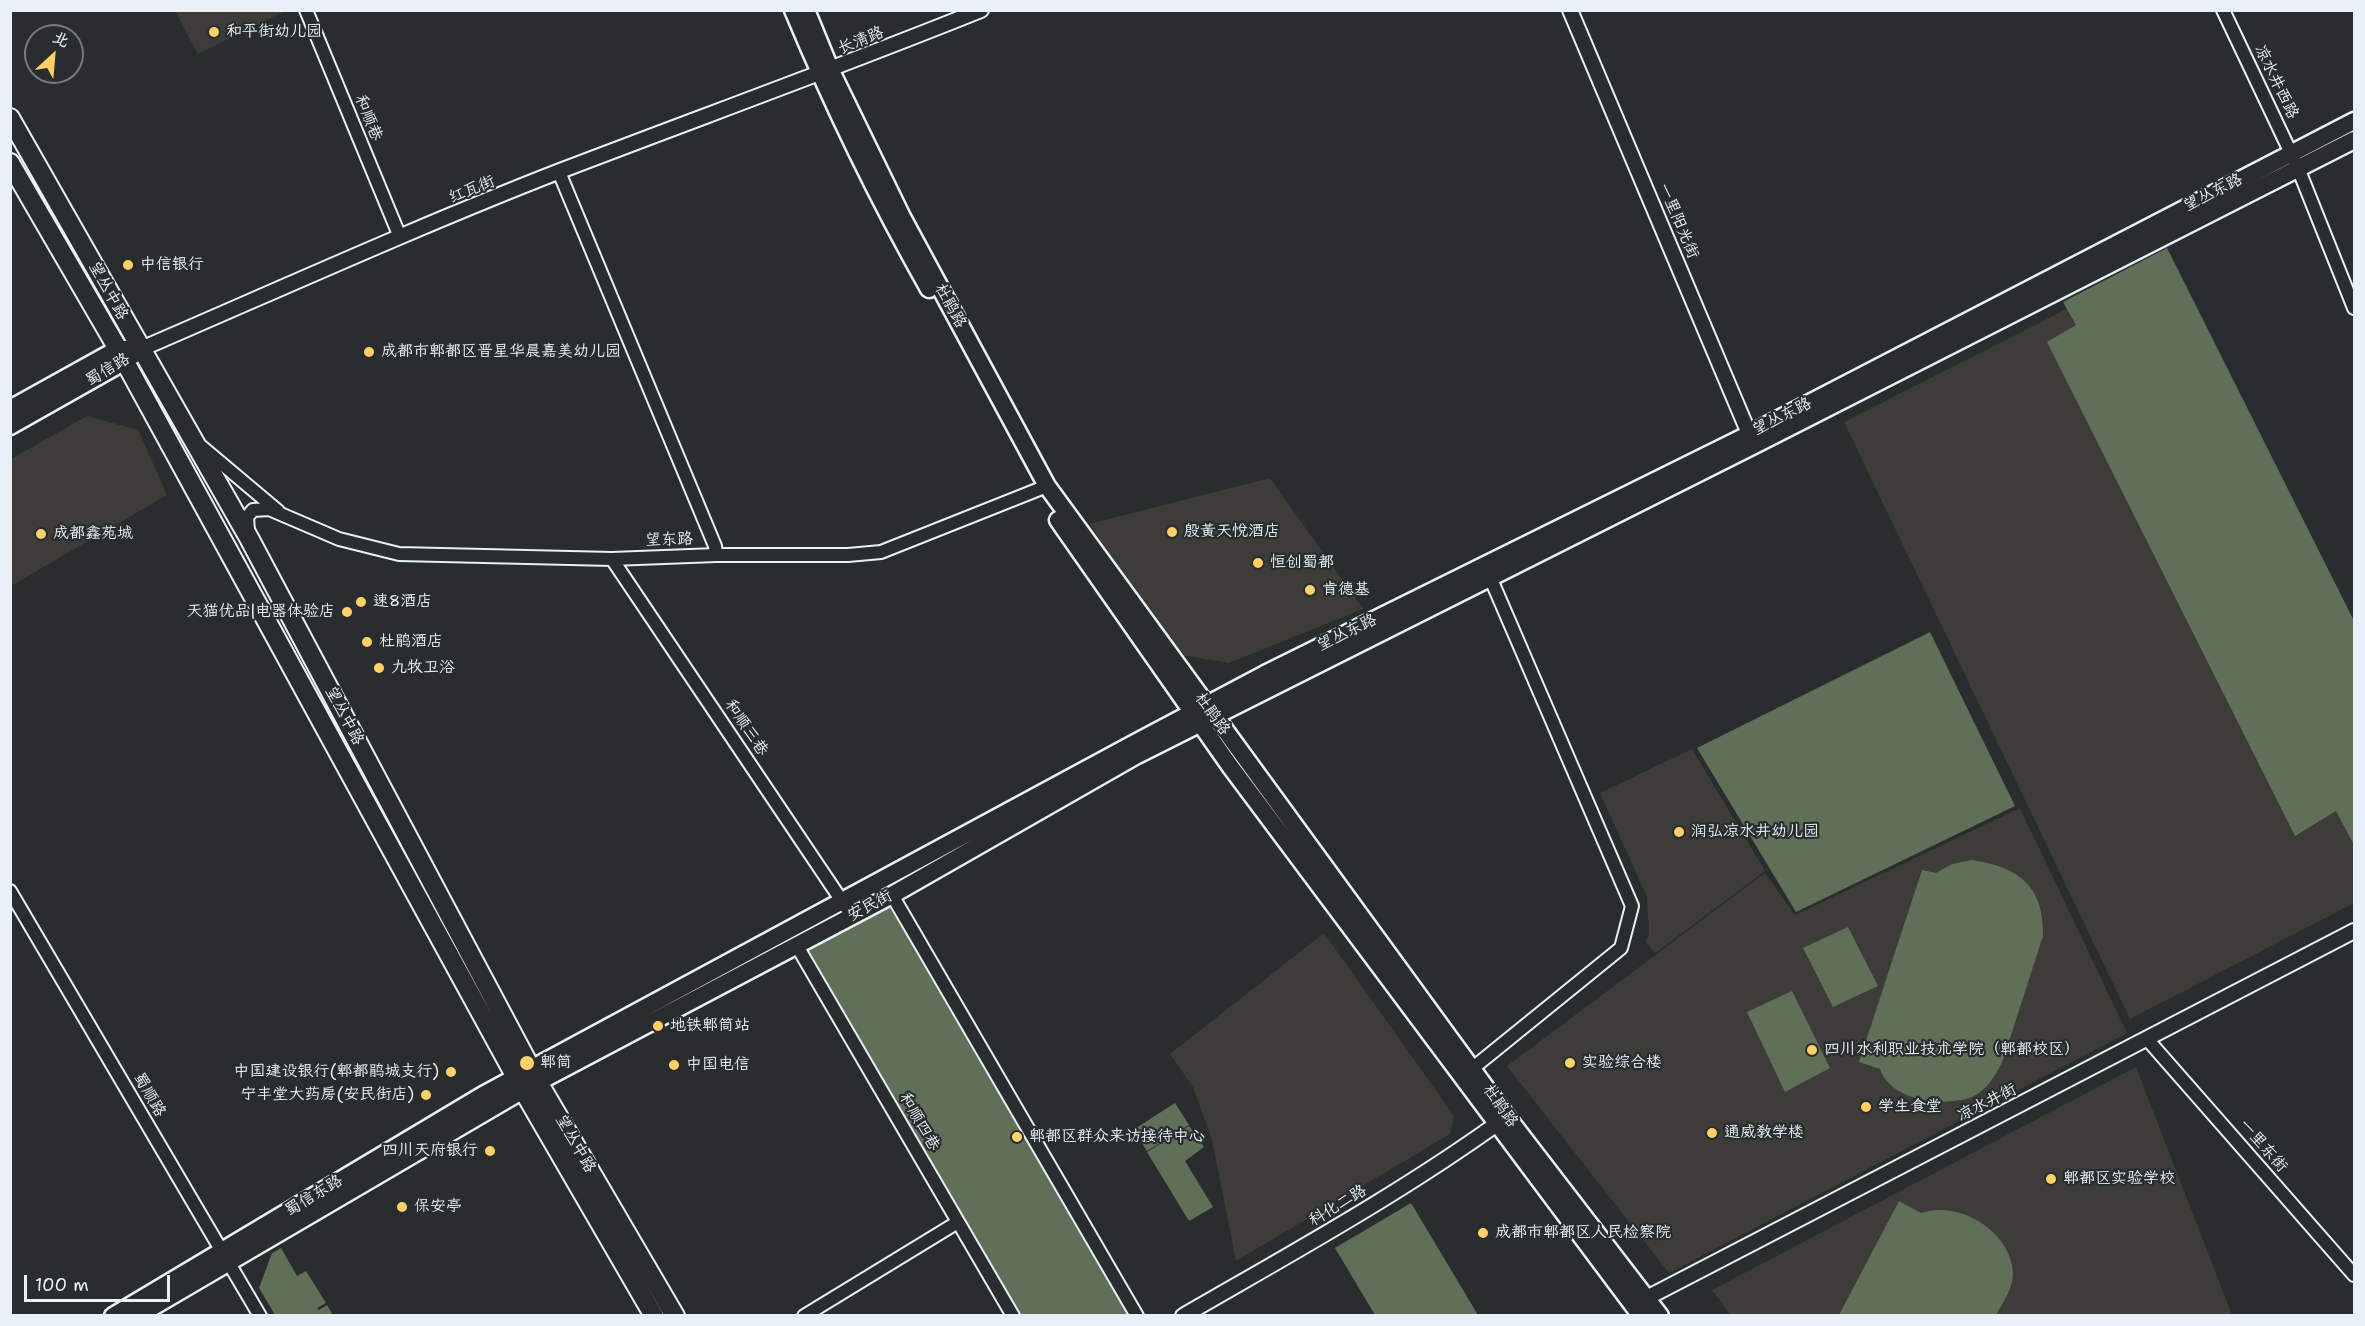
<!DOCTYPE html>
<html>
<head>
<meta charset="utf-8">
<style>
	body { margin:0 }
	#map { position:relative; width:2365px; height:1326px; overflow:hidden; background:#2a2d2e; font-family:"Shantell Sans","LXGW WenKai TC",sans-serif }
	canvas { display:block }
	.frame { position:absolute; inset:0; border:12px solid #e8f1f8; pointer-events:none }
	.north { position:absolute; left:24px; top:24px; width:60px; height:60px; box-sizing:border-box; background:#2a2d2e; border:2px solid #767b7f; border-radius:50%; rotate:26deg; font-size:16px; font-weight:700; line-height:24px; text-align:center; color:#e8f1f8 }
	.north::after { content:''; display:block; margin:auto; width:21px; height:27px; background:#ffd166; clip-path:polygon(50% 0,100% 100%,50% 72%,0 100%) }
	.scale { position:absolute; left:24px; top:1275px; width:146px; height:27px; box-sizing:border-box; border:3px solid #e8f1f8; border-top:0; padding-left:8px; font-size:18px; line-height:21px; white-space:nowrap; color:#e8f1f8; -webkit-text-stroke:4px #2a2d2e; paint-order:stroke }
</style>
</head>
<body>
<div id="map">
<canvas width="2365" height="1326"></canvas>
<div class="frame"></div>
<div class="north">北</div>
<div class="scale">100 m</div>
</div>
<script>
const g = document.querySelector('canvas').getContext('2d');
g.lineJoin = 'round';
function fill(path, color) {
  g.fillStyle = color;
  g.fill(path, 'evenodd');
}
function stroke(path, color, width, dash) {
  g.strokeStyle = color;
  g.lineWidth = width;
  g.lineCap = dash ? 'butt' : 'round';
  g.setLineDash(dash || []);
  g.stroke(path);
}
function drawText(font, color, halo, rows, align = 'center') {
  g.font = font + ' "Shantell Sans","LXGW WenKai TC",sans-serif';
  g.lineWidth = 4.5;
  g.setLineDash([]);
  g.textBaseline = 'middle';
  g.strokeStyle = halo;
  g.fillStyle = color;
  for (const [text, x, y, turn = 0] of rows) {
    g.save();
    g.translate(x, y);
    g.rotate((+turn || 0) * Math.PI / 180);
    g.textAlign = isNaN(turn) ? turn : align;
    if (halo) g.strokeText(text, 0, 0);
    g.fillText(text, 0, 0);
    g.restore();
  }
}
fill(new Path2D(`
	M175 11H285L198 54Z
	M2171 256 2354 621V903L2130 1019 1844 422Z
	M87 416 138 430 167 495 11 586V459Z
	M1270 478 1363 609 1229 663 1181 655 1089 524Z
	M1692 749 1765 871 1655 953 1646 942 1649 933 1647 897 1600 793Z
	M2020 808 2127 1033 1669 1273 1507 1066 1765 873 1795 915Z
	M1324 933 1454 1116 1450 1134 1236 1261 1212 1140 1193 1087 1170 1054Z
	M2136 1067 2232 1315 1731 1316 1712 1290Z`), '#3d3c38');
fill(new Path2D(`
	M2167 248 2354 621V845L2336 811 2295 836 2047 342 2076 325 2063 302Z
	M1930 632 2015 806 1796 912 1697 748Z
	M1972 860C2019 867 2044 886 2043 936L2003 1060C1997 1073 1988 1089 1974 1096 1947 1108 1891 1102 1880 1069L1859 1062 1922 870 1936 873 1952 864Z
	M890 901 1132 1315H1016L802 950Z
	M1848 927 1878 986 1833 1007 1803 948Z
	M1792 991 1830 1068 1785 1092 1747 1012Z
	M1175 1103 1189 1125 1147 1151 1133 1130Z
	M1189 1126 1204 1147 1185 1161 1213 1207 1189 1221 1147 1152Z
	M1899 1201 1921 1213C1959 1200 2011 1231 2013 1273 2013 1289 2003 1302 1996 1315H1839Z
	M1411 1203 1478 1315H1375L1335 1248Z
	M281 1248 297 1276 306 1271 326 1303 317 1308 319 1310 327 1305 333 1315H275L259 1288 272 1253Z`), '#606f58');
const minor = new Path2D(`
	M306 10 400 237
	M2223 10 2298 168 2354 308
	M559 172 715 546 716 555
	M202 447 278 511
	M248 531 247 517 253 510 269 509 339 539 399 554 612 559 716 555H848L881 552 1047 486
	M612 559 852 916
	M10 891 260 1316
	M892 895 1137 1316
	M797 946 1013 1316
	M2147 1039 2354 1275
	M1473 1068 1621 948 1632 906 1490 577
	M804 1316 958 1222`);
const tertiary = new Path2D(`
	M1570 10 1753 443
	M141 349C280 289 419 226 560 171 701 117 842 66 981 10
	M1637 1303 2354 931
	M1183 1316C1292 1253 1403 1192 1505 1118`);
const secondary = new Path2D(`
	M793 10C833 106 878 199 929 289
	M806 10 831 71 902 217 1047 486 1507 1117 1660 1316
	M10 409 118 349H131
	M10 426 125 361 141 349
	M1058 520 1230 766 1641 1316
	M113 1316 483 1095 1133 744 1265 674 1746 436 2354 121
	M137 1316 523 1090 892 895 1137 755 1754 445 2354 140`);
const primary = new Path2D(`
	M10 118 249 538 538 1082 675 1316
	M10 163 118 349 523 1090 654 1316`);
stroke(minor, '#e8f1f8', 16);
stroke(tertiary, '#e8f1f8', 18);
stroke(secondary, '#e8f1f8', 21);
stroke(primary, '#e8f1f8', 22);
stroke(minor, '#2a2d2e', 12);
stroke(tertiary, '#2a2d2e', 14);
stroke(secondary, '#2a2d2e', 16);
stroke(primary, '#2a2d2e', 18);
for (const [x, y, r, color] of [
	[214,32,6,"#ffd166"],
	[128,265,6,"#ffd166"],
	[369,352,6,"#ffd166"],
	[1172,532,6,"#ffd166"],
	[41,534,6,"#ffd166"],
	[1258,563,6,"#ffd166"],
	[1310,590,6,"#ffd166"],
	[361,602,6,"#ffd166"],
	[347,612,6,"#ffd166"],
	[367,642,6,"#ffd166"],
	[379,668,6,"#ffd166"],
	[1679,832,6,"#ffd166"],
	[658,1026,6,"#ffd166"],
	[1812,1050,6,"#ffd166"],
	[527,1063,8,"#ffd166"],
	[1570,1063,6,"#ffd166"],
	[674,1065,6,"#ffd166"],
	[451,1072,6,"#ffd166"],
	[426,1095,6,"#ffd166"],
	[1866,1107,6,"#ffd166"],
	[1712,1133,6,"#ffd166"],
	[1017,1137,6,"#ffd166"],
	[490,1151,6,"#ffd166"],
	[2051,1179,6,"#ffd166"],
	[402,1207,6,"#ffd166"],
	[1483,1233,6,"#ffd166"]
]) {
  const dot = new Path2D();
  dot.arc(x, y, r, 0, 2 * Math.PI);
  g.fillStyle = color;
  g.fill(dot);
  stroke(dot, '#2a2d2e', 2);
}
drawText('16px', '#e8f1f8', '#2a2d2e', [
	["和平街幼儿园",226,32],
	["中信银行",140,265],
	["成都市郫都区晋星华晨嘉美幼儿园",381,352],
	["殷黄天悦酒店",1184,532],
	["成都鑫苑城",53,534],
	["恒创蜀都",1270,563],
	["肯德基",1322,590],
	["速8酒店",373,602],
	["天猫优品|电器体验店",335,612,"right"],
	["杜鹃酒店",379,642],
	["九牧卫浴",391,668],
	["润弘凉水井幼儿园",1691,832],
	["地铁郫筒站",670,1026],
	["四川水利职业技术学院（郫都校区）",1824,1050],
	["郫筒",540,1063],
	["实验综合楼",1582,1063],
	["中国电信",686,1065],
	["中国建设银行(郫都鹃城支行)",439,1072,"right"],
	["宁丰堂大药房(安民街店)",414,1095,"right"],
	["学生食堂",1878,1107],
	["通威教学楼",1724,1133],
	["郫都区群众来访接待中心",1029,1137],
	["四川天府银行",478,1151,"right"],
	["郫都区实验学校",2063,1179],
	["保安亭",414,1207],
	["成都市郫都区人民检察院",1495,1233]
], 'left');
drawText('16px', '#e8f1f8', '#2a2d2e', [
	["长清路",861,41,-22],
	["凉水井西路",2276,82,64],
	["和顺巷",368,118,68],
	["红瓦街",472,190,-22],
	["望丛东路",2213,193,-27],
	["一里阳光街",1678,221,67],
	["望丛中路",108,291,61],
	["杜鹃路",950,306,61],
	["蜀信路",108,370,-31],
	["望丛东路",1782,417,-27],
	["望东路",669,540,-2],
	["望丛东路",1347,633,-26],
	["杜鹃路",1212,714,54],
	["望丛中路",344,716,62],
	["和顺三巷",746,728,56],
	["安民街",870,906,-28],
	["蜀顺路",149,1095,60],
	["凉水井街",1987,1103,-27],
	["杜鹃路",1500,1106,55],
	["和顺四巷",919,1122,60],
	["望丛中路",575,1144,60],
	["一里东街",2263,1146,49],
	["蜀信东路",314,1196,-31],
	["科化二路",1338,1206,-31]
]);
</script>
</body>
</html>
